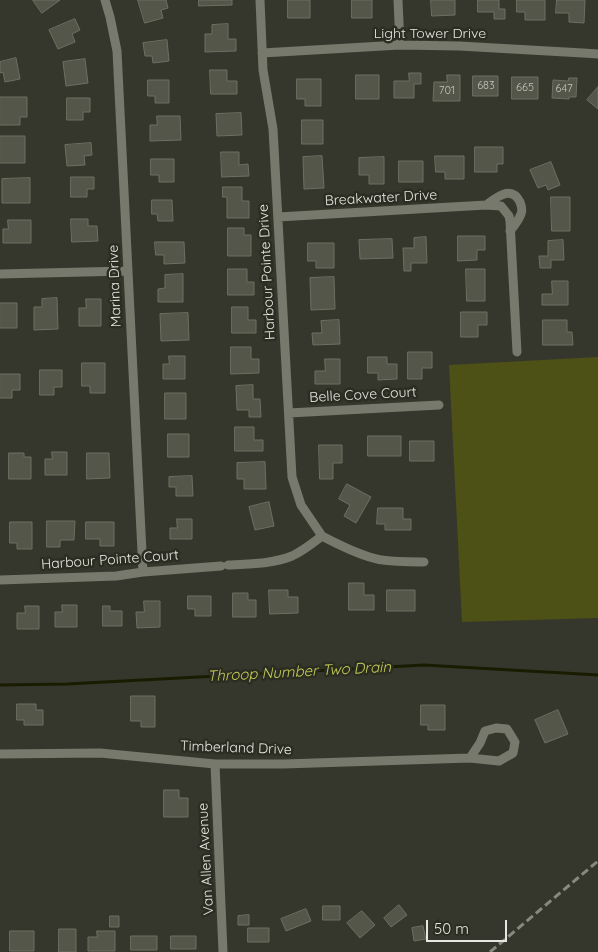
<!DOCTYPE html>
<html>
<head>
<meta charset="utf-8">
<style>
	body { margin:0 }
	#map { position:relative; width:598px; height:952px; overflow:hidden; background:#36372c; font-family:Quicksand,sans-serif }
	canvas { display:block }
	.scale { position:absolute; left:426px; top:920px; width:81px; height:22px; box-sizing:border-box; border:2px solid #e6e7e0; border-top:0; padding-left:6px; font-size:15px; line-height:18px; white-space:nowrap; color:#e6e7e0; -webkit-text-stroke:4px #2c2d22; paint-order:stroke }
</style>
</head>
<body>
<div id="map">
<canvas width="598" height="952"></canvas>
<div class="scale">50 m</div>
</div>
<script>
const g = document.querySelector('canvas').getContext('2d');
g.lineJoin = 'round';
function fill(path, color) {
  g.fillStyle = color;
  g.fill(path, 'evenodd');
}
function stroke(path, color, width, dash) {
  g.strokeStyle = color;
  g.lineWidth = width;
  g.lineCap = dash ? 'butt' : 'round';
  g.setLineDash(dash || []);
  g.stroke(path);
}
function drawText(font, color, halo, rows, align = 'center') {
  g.font = font + ' Quicksand,sans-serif';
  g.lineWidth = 5;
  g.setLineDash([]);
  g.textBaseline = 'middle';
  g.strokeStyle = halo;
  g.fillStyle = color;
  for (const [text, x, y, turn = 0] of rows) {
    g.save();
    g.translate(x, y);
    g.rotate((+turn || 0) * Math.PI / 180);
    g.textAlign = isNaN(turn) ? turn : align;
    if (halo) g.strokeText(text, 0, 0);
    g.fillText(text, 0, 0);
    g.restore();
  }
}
fill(new Path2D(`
	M598 357V618L462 622 449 365Z`), '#4d5115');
stroke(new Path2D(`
	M0 685 67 684 424 665 598 675`), '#1a1c01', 3);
const building = new Path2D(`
	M33 0H60L42 13Z
	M138 0H166L168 8 161 10 163 18 145 23Z
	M199 0H232V5L199 6Z
	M288 0H310V18H288Z
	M352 0H372V18H352Z
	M431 0H455V15L432 16Z
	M478 0H499V9H505V19H494V12H478Z
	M517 0H545V20H525V12H517Z
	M557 0H585L584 23 569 22V13H556Z
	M75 19 80 30 72 34 75 42 58 49 49 30Z
	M228 24V39H236V51L205 52V34H212V25Z
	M167 40 169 61 153 63 152 56H145L143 43Z
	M16 58 20 79 5 82 3 72 0 73V62Z
	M85 59 88 83 66 86 63 62Z
	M210 70H227V81H237V94H211Z
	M409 73H421V84H414V98H394V81H409Z
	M356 75H379V99H356Z
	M447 75H460V101H433L434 82H447Z
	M473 76H498V96H473Z
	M512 77H538V99H512Z
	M569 78H577L576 97H569V99L552 98 553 80 568 81Z
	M297 79H321V106H305V99H297Z
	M148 80H169V103H155V96H148Z
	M598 87V109L587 100Z
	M0 97H27V117H20V125H0Z
	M67 98H90V112H83V120H67Z
	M241 113 242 135 217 136 216 114Z
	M157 116H180L181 140 150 141V125H157Z
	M302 120H323V144H302Z
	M0 136H25V163H0Z
	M91 143 92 155 84 156 85 165 67 166 65 145Z
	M475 147H503V164H497V172H475Z
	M221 152H239V165L248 164 249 176 222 177Z
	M322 156 324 188 304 189 303 157Z
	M435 156H464V179H445V172H436Z
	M384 157V184H369V175H359V158Z
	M151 159H174V182H159V175H151Z
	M399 161H423V182H399Z
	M551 162 560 185 548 190 546 185 538 188 530 170Z
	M71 177H94V189H87V197H71Z
	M30 178V203H2V179Z
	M223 187H242V201H249V218H227V197H223Z
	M551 197H570V231H552Z
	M152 200H172L173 221H158L157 214H152Z
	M71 219H88V226H97L98 241 72 242Z
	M8 220H31V243H3V229H8Z
	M228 228H244V235H251V256H228Z
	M458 236H485V250H477V260L458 261Z
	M426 237 427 263H411V271H404L403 248H414V238Z
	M392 239 393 258 360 259 359 240Z
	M563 240 564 260H551V268H540L539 256H548V241Z
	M155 242H184L185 263 164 264V255H156Z
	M308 243H334V268H316V261H308Z
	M228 269H247V282H254V295H228Z
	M466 269H485V301H467Z
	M183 274V302H158V289L165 288V275Z
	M334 277 335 309 311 310 310 278Z
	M552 281H568V305H542V294H552Z
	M57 298 58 329 34 330V307H42V299Z
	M86 299H101V326H79V308H86Z
	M0 303H17V328H0Z
	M232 307H248V320H256V333H232Z
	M461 312H487V325H478V337H461Z
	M188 313 189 340 161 341 160 314Z
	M339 320 340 344 313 345 312 333H322L321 321Z
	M543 320H567V332H572L573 345H543Z
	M231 347H251V359H259V373L231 374Z
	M408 352H432V368H422V379H408Z
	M169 356H185V379H163V364H169Z
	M368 357H387V364H397V379L378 380V373H368Z
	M325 359H340V384H315V371H325Z
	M82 363H105V393H90V386H82Z
	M40 370H62V387H54V395H40Z
	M0 374H20V390H12V398H0Z
	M253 385V399H260L261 417H249V410H237L236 386Z
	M165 393H186V419H165Z
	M235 427H254V440H263V451H235Z
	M168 434H189V457H168Z
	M368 436H401V456H368Z
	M410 441H434V461H410Z
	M319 445H342V463H333V479H320Z
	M52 452H67V475H45V459H52Z
	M9 453H24V457H31V479H9Z
	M87 453H109L110 478 87 479Z
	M265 462 266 489H244V479H237V463Z
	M192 476 193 496H176V487H169V477Z
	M347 484 371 497 356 523 344 516 350 505 339 499Z
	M269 502 274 526 255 530 249 507Z
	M378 508H403V519H411V530H385V524H377Z
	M177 519H192V539H170V528H177Z
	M47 521H75L74 540H60V547H47Z
	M10 522H32V549H17V543H10Z
	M86 522H114V546H100V539H86Z
	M349 583H364V595H374V610H349Z
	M269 590H288V597H298V613L270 614Z
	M387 590H415V611H387Z
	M233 593H248V600H256V617H233Z
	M188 596H211V616H195V609H188Z
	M144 601H160V627L137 628 136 612H144Z
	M62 605H77V627H55V612H62Z
	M25 606H39V629H17V613H25Z
	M103 606H110V611H122V626H103Z
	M131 696H155V727H141V721H131Z
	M17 704H36V710H43V725H24V720H17Z
	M421 705H445V730H428V725H421Z
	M558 710 568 734 545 743 535 720Z
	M164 790H179V798H188V817H164Z
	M399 905 407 915 391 927 384 918Z
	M323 906H340V920H323Z
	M306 909 311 921 286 931 281 919Z
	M362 911 375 925 360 938 347 923Z
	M249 915V925H238V916Z
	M110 916H119V927H110Z
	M423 926 426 939 414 941 412 928Z
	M248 928H269V942H248Z
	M59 929H76V952H59Z
	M10 931H34V951H10Z
	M97 931H115V951H88V937H97Z
	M131 936H157V950H131Z
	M171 936H196V949H171Z`);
fill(building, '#54564a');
stroke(building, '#6e6f63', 1);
stroke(new Path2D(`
	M105 0 110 17 117 51 143 572
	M260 0 263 70 273 129 292 477 301 505 322 536
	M398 0 400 45
	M262 53 400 45 459 46 583 53 598 54
	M486 205C496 198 511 184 520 202 521 205 523 210 521 214 519 220 514 226 510 231
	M278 217 486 205 501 206 509 216 510 221 517 352
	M0 274 127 271
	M289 413 439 405
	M228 565C250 564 272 564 292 556 303 551 313 543 322 536 339 545 355 553 373 558 389 563 407 561 424 562
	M0 580 116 576 143 572 221 566
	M0 754 100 753 215 764H284L470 758 499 761 513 753 515 742 507 729 496 728 485 731 480 743 470 758
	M215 764 223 952`), '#77796c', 9);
stroke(new Path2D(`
	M490 952 598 861`), '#87887e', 3, [8, 4]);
drawText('11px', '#c2c3ba', null, [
	["683",486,86],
	["665",525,88],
	["647",564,89],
	["701",447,91]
]);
drawText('14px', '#e6e7e0', '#2c2d22', [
	["Light Tower Drive",430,34],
	["Breakwater Drive",381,198,-3],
	["Harbour Pointe Drive",267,272,-93],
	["Marina Drive",115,286,-92],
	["Belle Cove Court",363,395,-3],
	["Harbour Pointe Court",110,560,-4],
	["Timberland Drive",236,748,2],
	["Van Allen Avenue",206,859,-93]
]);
drawText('italic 15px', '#c3cd54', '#2c2d22', [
	["Throop Number Two Drain",299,672,-3]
]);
</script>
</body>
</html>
